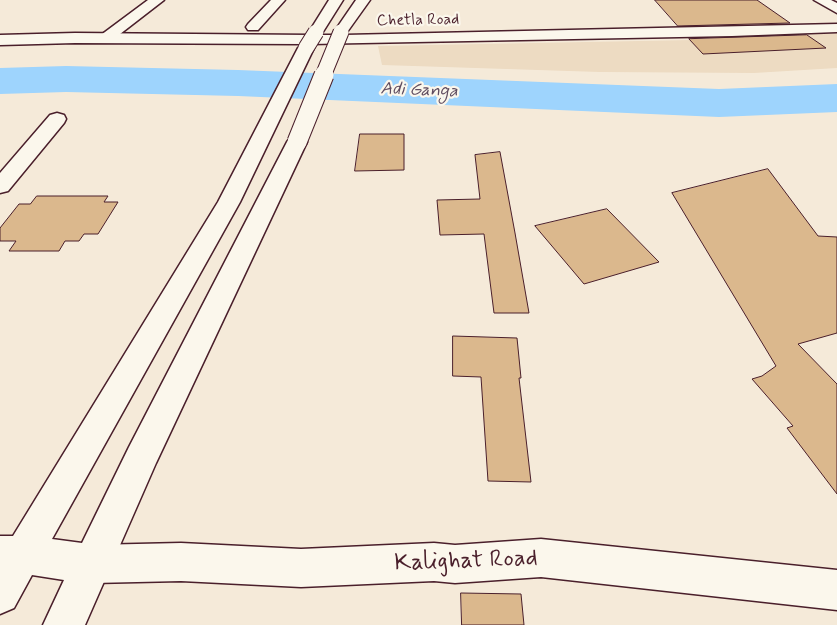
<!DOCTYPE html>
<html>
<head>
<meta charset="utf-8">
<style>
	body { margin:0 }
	canvas { display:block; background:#f5ead9 }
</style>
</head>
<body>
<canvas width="837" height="625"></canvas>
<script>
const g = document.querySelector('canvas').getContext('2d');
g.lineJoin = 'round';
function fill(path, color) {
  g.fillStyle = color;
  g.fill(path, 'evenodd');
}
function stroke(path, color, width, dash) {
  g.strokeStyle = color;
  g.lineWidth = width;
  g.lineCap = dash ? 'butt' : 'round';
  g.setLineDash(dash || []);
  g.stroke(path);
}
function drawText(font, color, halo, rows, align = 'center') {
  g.font = font + ' Mynerve,sans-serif';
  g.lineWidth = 4.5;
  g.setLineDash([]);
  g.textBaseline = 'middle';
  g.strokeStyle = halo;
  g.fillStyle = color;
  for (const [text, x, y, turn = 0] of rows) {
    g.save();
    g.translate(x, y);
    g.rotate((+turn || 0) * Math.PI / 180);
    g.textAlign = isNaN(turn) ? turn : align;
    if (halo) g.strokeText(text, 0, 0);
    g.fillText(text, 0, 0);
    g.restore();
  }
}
fill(new Path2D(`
	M837 33V68L754 73 600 72 382 65 378 46 743 39Z`), '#eddbc2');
fill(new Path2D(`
	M66 66 238 70 719 89 837 84V112L719 117 238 96 66 92 0 94V68Z`), '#9ed4fd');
const building = new Path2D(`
	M655 0H757L790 23 678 26Z
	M807 35 826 48 703 54 689 39Z
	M360 134H404V170L355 171Z
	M500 152 515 233 529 313H494L484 234 440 235 437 200 480 199 475 155Z
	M768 169 818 236 837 237V333L798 344 837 384V494L787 428 793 426 752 379 762 376 776 366 672 193Z
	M37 196H108L104 202H118L98 234H84L79 241H65L59 251H9L16 241H0V228L19 204H30Z
	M607 209 659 262 584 284 535 226Z
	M453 336 517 338 521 378H519L531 482 488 481 481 377 453 376Z
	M461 593 521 594 524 625H462Z`);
fill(building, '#dbb88d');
stroke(building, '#4a1f2b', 1);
const street = new Path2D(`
	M148 0H164L111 41H101L98 38 101 35Z
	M271 0H285L258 30H248L246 27 248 24Z
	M814 0H831L837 3V13Z
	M57 113 64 115 66 119 64 123 8 191 0 193V173L50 115Z
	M541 539 837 570V610L541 577 455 583 434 581 301 587 181 581 93 583 79 578 74 564 79 550 93 545 181 543 301 549 434 543 455 545Z`);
const secondary = new Path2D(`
	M329 0H343L321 35H336L334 32 356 0H370L345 35 837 24V32L732 36 310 44 314 48 240 202 52 539 82 543 129 447 287 142 290 138 297 136 304 138 307 142 156 463 85 625H43L64 580 32 575 14 608 0 614V536H13L218 202 298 48 302 44 75 43 0 45V35L75 33 311 35 309 32Z`);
stroke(street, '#4a1f2b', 3);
stroke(secondary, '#4a1f2b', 3);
fill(street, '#fbf7ec');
fill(secondary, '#fbf7ec');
const secondaryBridgeFar1 = new Path2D(`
	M306 48 316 32
	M323 76 341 32`);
const secondaryBridge = new Path2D(`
	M297 142 324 75`);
stroke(secondaryBridgeFar1, '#4a1f2b', 17, []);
stroke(secondaryBridge, '#4a1f2b', 21, []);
stroke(secondaryBridgeFar1, '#fbf7ec', 15);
stroke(secondaryBridge, '#fbf7ec', 19);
drawText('16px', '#4a1f2b', '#fbf7ec', [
	["Chetla Road",418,21,-1]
]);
drawText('italic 18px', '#5f4c60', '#fbf7ec', [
	["Adi Ganga",419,91,2]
]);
drawText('24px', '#4a1f2b', '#fbf7ec', [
	["Kalighat Road",466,562,-2]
]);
</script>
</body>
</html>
